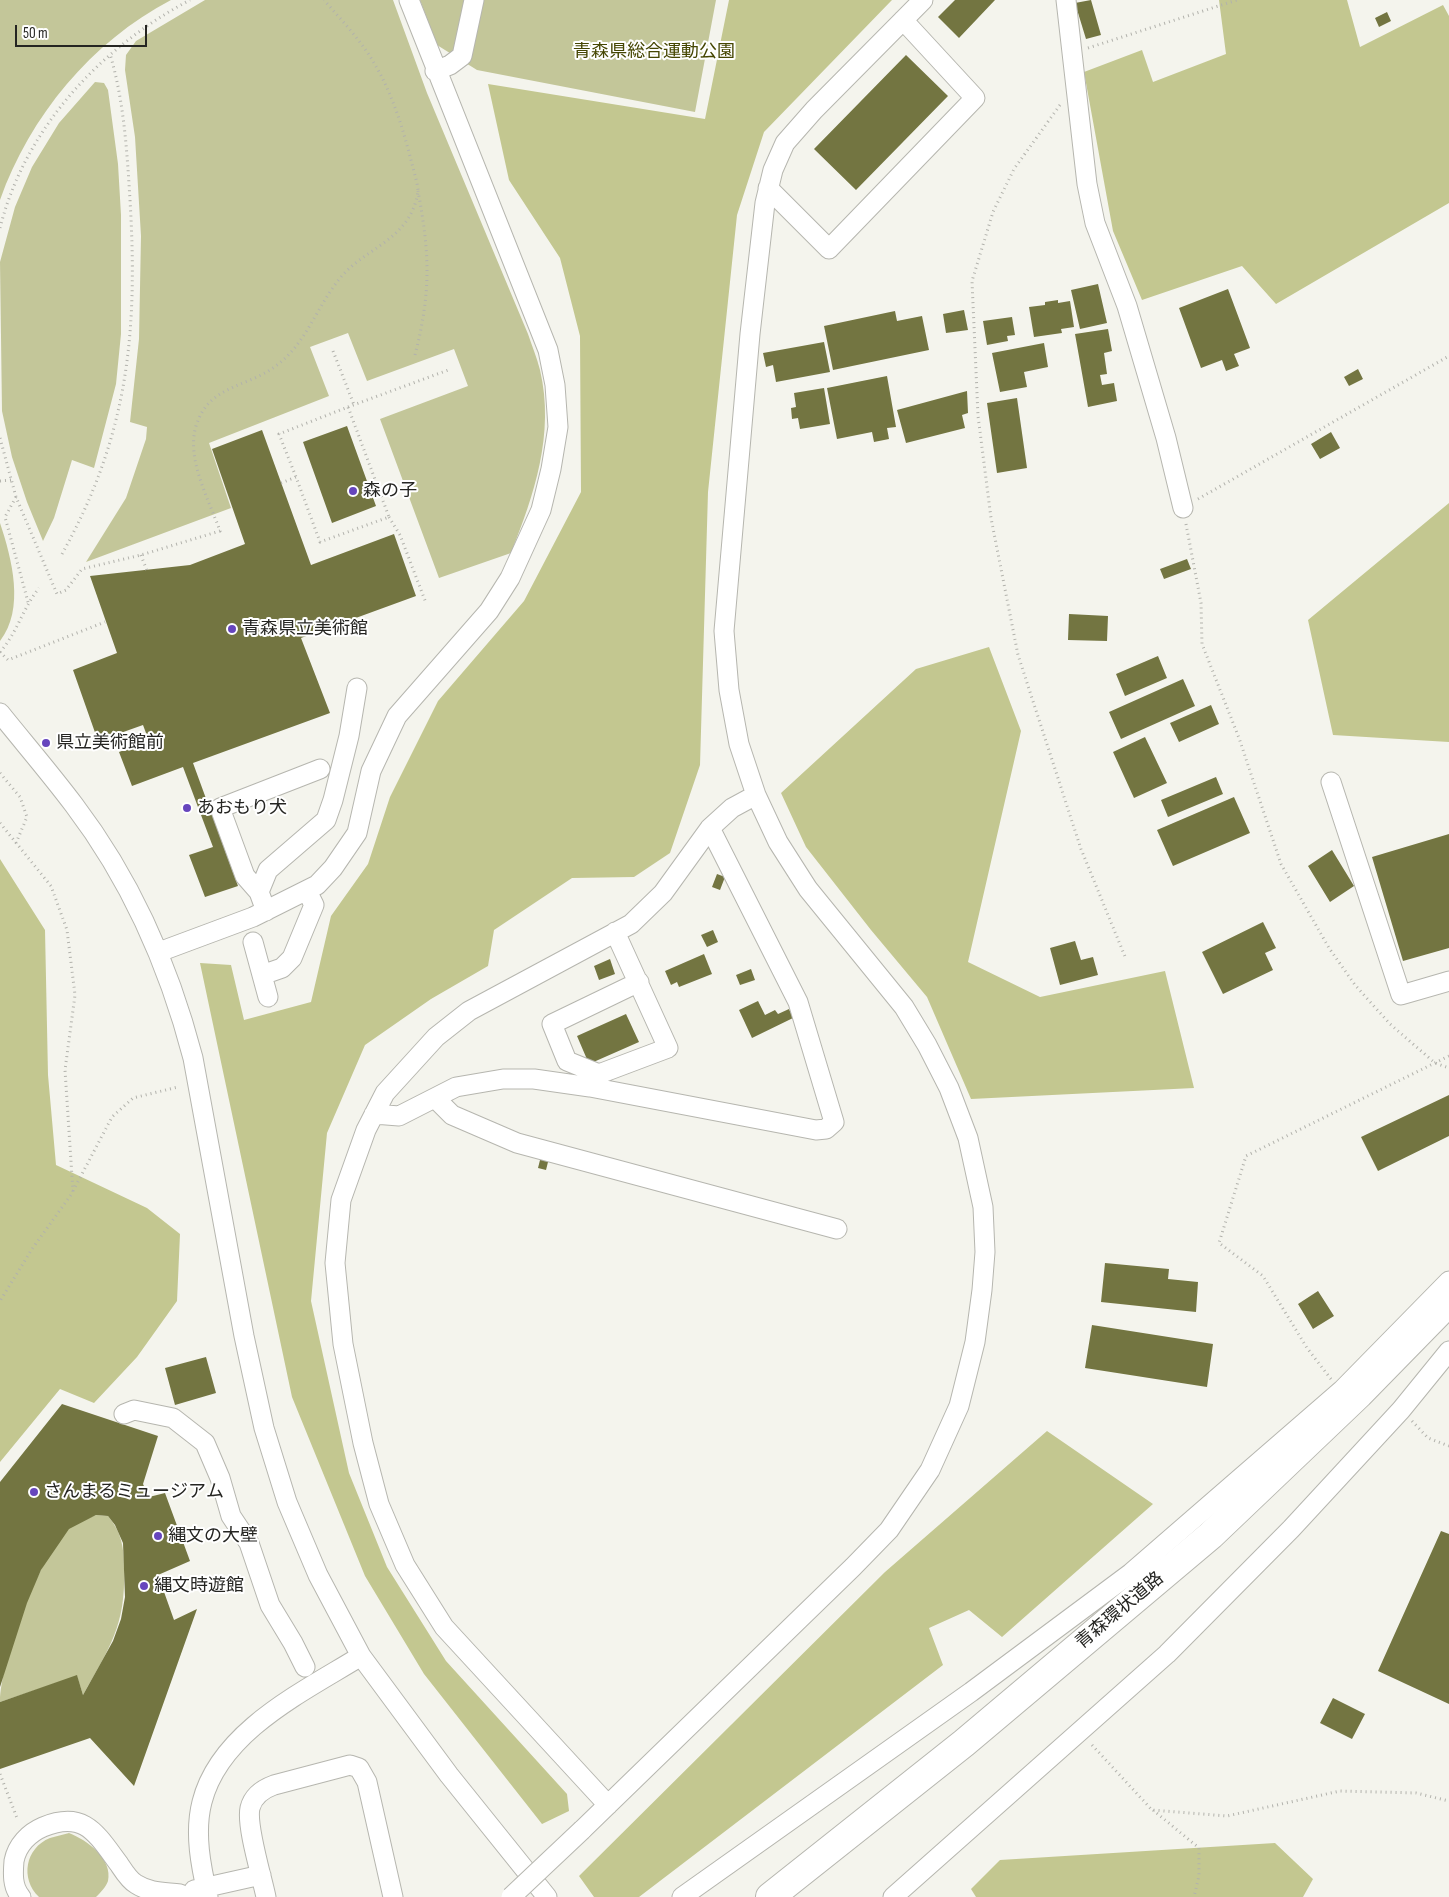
<!DOCTYPE html>
<html>
<head>
<meta charset="utf-8">
<style>
	body { margin:0 }
	#map { position:relative; width:1449px; height:1897px; overflow:hidden; background:#f4f4ed; font-family:"Sofia Sans Condensed",sans-serif }
	canvas { display:block }
	.scale { position:absolute; left:15px; top:25px; width:132px; height:22px; box-sizing:border-box; border:2px solid #252522; border-top:0; padding-left:6px; font-size:15px; line-height:18px; white-space:nowrap; color:#252522; -webkit-text-stroke:4px #fff; paint-order:stroke }
</style>
</head>
<body>
<div id="map">
<canvas width="1449" height="1897"></canvas>
<div class="scale">50 m</div>
</div>
<script>
const g = document.querySelector('canvas').getContext('2d');
g.lineJoin = 'round';
function fill(path, color) {
  g.fillStyle = color;
  g.fill(path, 'evenodd');
}
function stroke(path, color, width, dash) {
  g.strokeStyle = color;
  g.lineWidth = width;
  g.lineCap = dash ? 'butt' : 'round';
  g.setLineDash(dash || []);
  g.stroke(path);
}
function drawText(font, color, halo, rows, align = 'center') {
  g.font = font + ' "Sofia Sans Condensed","Noto Sans JP",sans-serif';
  g.lineWidth = 4;
  g.setLineDash([]);
  g.textBaseline = 'middle';
  g.strokeStyle = halo;
  g.fillStyle = color;
  for (const [text, x, y, turn = 0] of rows) {
    g.save();
    g.translate(x, y);
    g.rotate((+turn || 0) * Math.PI / 180);
    g.textAlign = isNaN(turn) ? turn : align;
    if (halo) g.strokeText(text, 0, 0);
    g.fillText(text, 0, 0);
    g.restore();
  }
}
fill(new Path2D(`
	M0 0H171C91 42 30 116 0 200Z
	M205 0H393L427 93 528 334C532 346 537 358 540 370 555 434 534 495 511 553L439 578 380 419 468 386 454 349 367 381 348 333 310 347 329 396 209 443 231 508 86 562 126 498 146 439 147 427 130 422 139 339 141 236 135 137 125 70 126 55 136 41Z
	M420 0H716L695 112 477 70 437 45Z
	M95 82 104 83 108 90 118 164 121 215V334L116 384 94 468 72 460 54 518 43 541 27 502 12 457 2 411 0 262 15 207 32 167 59 123Z
	M0 523C12 559 25 609 0 641Z
	M96 1515 108 1516C122 1533 124 1548 124 1569 126 1626 109 1648 83 1695L77 1676 0 1702C0 1663 39 1556 68 1529 75 1523 87 1519 96 1515Z
	M69 1833C87 1840 113 1859 108 1881 106 1887 100 1893 96 1897H39C20 1879 25 1848 50 1838 56 1836 63 1835 69 1833Z`), '#c3c699');
fill(new Path2D(`
	M729 0H892L764 132 737 215 708 492 700 765 670 853 634 877 572 878 494 930 488 966 431 999 365 1045 327 1133 311 1301 349 1473 387 1567 446 1661 567 1794 569 1811 542 1824 424 1674 365 1576 292 1397 200 963 231 965 244 1020 311 1002 331 916 368 864 390 797 438 701 524 601 581 492 580 336 560 258 509 180 488 84 705 119Z
	M1219 0H1347L1360 47 1443 5 1449 16V203L1276 304 1242 266 1142 300 1113 231 1084 72 1142 50 1153 82 1226 54Z
	M1449 503V742L1333 735 1308 620Z
	M989 647 1021 731 968 962 1040 997 1165 971 1194 1088 971 1099 927 997 871 930 806 847 781 793 916 669Z
	M0 859 45 930 48 1075 56 1165 147 1208 180 1234 177 1301 137 1357 94 1403 60 1389 0 1462Z
	M1047 1431 1153 1504 1002 1637 969 1610 929 1628 943 1665 639 1897H594L579 1876 885 1572Z
	M1275 1843 1313 1879 1303 1897H976L971 1889 1000 1860Z`), '#c3c790');
fill(new Path2D(`
	M955 0H995L959 38 938 17Z
	M1091 0 1101 35 1086 39 1075 3Z
	M1387 12 1391 21 1379 27 1375 18Z
	M906 55 948 96 856 190 814 149Z
	M1098 284 1107 323 1080 329 1071 290Z
	M1228 289 1250 348 1234 354 1239 366 1226 371 1222 360 1201 368 1179 308Z
	M1058 300V303L1070 301 1074 327 1061 329 1062 333 1034 337 1029 307 1045 305V302Z
	M964 310 968 330 946 333 943 314Z
	M895 311 897 321 922 316 929 350 833 370 824 326Z
	M1012 317 1015 335 1007 336 1008 341 987 345 983 321Z
	M1108 329 1112 351 1104 353 1107 374 1100 375 1102 385 1114 383 1117 401 1088 407 1075 334Z
	M824 342 830 372 776 382 773 365 766 367 763 353Z
	M1044 343 1048 367 1024 372 1027 387 1000 392 992 353Z
	M1358 369 1363 379 1349 386 1344 377Z
	M887 376 896 427 887 428 889 439 874 442 872 432 837 439 827 388Z
	M824 388 830 424 800 429 798 418 792 419 791 408 796 407 794 393Z
	M967 391 968 413 962 415 965 428 906 443 897 410Z
	M1017 398 1027 468 997 473 987 403Z
	M347 426 376 506 332 523 303 442Z
	M262 430 311 565 394 534 416 596 301 638 330 713 193 763 238 886 205 897 189 855 213 847 183 767 132 786 119 752 149 741 143 725 98 741 73 670 117 653 90 576 190 565 245 544 212 449Z
	M1331 432 1340 448 1320 459 1311 444Z
	M1187 559 1191 569 1164 579 1160 569Z
	M1069 614 1108 616 1107 641 1068 640Z
	M1158 656 1167 678 1125 696 1116 674Z
	M1183 679 1195 706 1121 739 1109 712Z
	M1211 705 1219 724 1179 742 1170 723Z
	M1145 737 1167 783 1134 798 1113 752Z
	M1216 777 1223 794 1168 817 1161 800Z
	M1234 797 1250 833 1173 866 1157 830Z
	M1449 834V948L1403 961 1372 857Z
	M1332 850 1354 886 1330 902 1308 866Z
	M717 874 725 877 720 890 712 887Z
	M1263 922 1276 948 1265 953 1273 970 1223 994 1202 952Z
	M713 930 718 942 707 947 701 935Z
	M1075 941 1081 960 1093 957 1098 975 1060 985 1050 948Z
	M704 954 712 974 679 987 677 982 671 985 665 971Z
	M610 959 615 974 599 980 594 966Z
	M751 969 755 980 740 985 736 975Z
	M758 1001 765 1015 775 1010 778 1014 789 1009 793 1018 752 1038 739 1010Z
	M626 1014 639 1042 589 1064 577 1036Z
	M1449 1095V1136L1378 1171 1361 1137Z
	M541 1156 549 1158 546 1170 538 1168Z
	M1105 1263 1169 1269 1168 1279 1198 1282 1196 1312 1101 1302Z
	M1318 1291 1334 1316 1313 1329 1298 1304Z
	M1092 1325 1213 1344 1207 1387 1085 1368Z
	M206 1357 216 1393 175 1405 165 1368Z
	M62 1404 158 1436 143 1484 149 1497 165 1493 190 1561 158 1575 174 1620 197 1609 134 1786 90 1738 0 1769V1702L77 1675 83 1695 113 1641 121 1619 125 1597 123 1543 115 1525 108 1516 96 1515 69 1529 41 1570 27 1603 0 1687V1482Z
	M1441 1531 1449 1534V1704L1378 1671Z
	M1333 1698 1365 1714 1352 1739 1320 1723Z`), '#737541');
const minor = new Path2D(`
	M1066 0 1087 184 1095 223 1127 306 1166 438 1183 508
	M435 71 450 65 462 56 474 0
	M768 188 829 249 975 98 903 20
	M0 713C24 743 50 773 74 805 131 880 169 966 193 1058L244 1336 264 1428 287 1502 318 1575 361 1656C303 1692 220 1731 202 1802 194 1833 201 1867 208 1897
	M1331 782 1401 995 1449 981
	M259 892 245 876 220 808 320 769
	M266 911 259 892 268 870 326 820 333 800 349 736 357 688
	M615 932 668 1048 599 1074 567 1061 552 1024 639 982
	M253 942 268 997
	M159 952 253 917 317 885 333 868 357 833 371 771 397 716 489 611 510 578 541 510 551 469 558 427 555 385 548 350 409 0
	M262 975 282 968 292 958 314 905 307 891
	M435 1098 452 1115 517 1143 837 1229
	M374 1114 399 1116 456 1087 503 1079H534L590 1087 816 1130 826 1129 834 1122 798 1002 710 828
	M124 1414 134 1410 173 1418 205 1443 220 1478 231 1516 249 1543 270 1605 293 1643 305 1667
	M361 1656 449 1775 547 1897
	M608 1805 444 1627 405 1565 379 1504 363 1443 343 1344 335 1263 341 1200 366 1130 385 1093 436 1037 469 1011 631 924 663 893 710 828 732 808 756 795
	M582 1830 853 1567 889 1530 930 1470 959 1406 975 1342 982 1290 985 1252 983 1207 968 1138 949 1088 927 1045 904 1007 808 889 778 842 756 795 739 744 729 690 724 631 750 334 765 203 773 170 785 143 814 110 923 0
	M194 1890 261 1875
	M21 1897C12 1887 13 1873 14 1861 17 1845 29 1833 43 1827 84 1810 96 1833 119 1864 123 1870 129 1880 136 1884 150 1893 165 1892 180 1894
	M266 1897C262 1877 246 1826 250 1808 253 1796 263 1789 274 1785L350 1765 359 1768 367 1782 393 1897
	M682 1897 971 1692 1131 1573 1342 1390 1449 1281
	M893 1897 1167 1654 1291 1529 1401 1410 1449 1351`);
const highway = new Path2D(`
	M770 1897 964 1743 1211 1535 1359 1394 1449 1302`);
stroke(minor, '#b6b6af', 21);
stroke(highway, '#b6b6af', 30);
stroke(new Path2D(`
	M1088 48 1237 0
	M1060 105 1014 169 993 212 972 281 978 416 991 518 1018 655 1081 849 1126 959
	M0 228C25 128 101 47 190 0
	M333 351 354 405
	M415 355C431 292 430 255 418 191
	M348 407 451 369
	M0 438 16 497 57 594 66 590 82 569 141 555 220 531C209 500 186 459 196 426 209 384 248 388 277 365 306 344 318 304 341 277 361 253 395 243 410 215 414 209 418 196 418 190 417 181 414 172 412 164 402 124 389 83 365 49 353 32 338 16 324 0
	M0 481 11 480
	M281 483 296 477 320 542 389 517 348 407 279 434 296 477
	M16 497 5 517 28 602
	M1198 499 1449 356
	M389 517 400 535 426 603
	M1186 524 1201 603 1202 644 1239 738 1281 864 1329 948 1355 985 1390 1024 1435 1063 1449 1068
	M62 554C128 436 138 333 130 200 127 151 124 101 110 54
	M141 555 147 571
	M0 652 8 660 105 622
	M0 652C17 633 23 608 39 588
	M0 773 20 797 27 817 16 843
	M0 823 51 886 67 930 75 995 65 1070 73 1192 32 1249 0 1301
	M73 1191 112 1117 133 1098 178 1087
	M1331 1379 1307 1348 1263 1276 1219 1243 1246 1156 1449 1056
	M1412 1421 1428 1438 1449 1446
	M1092 1745 1152 1810 1227 1816 1340 1791 1416 1793 1449 1801
	M0 1774 17 1818
	M1153 1810 1199 1848V1876L1194 1897`), '#b2b2ac', 3, [1, 4]);
stroke(minor, '#fff', 19);
stroke(highway, '#fff', 28);
const minorBridge = new Path2D(`
	M511 1897 582 1830`);
stroke(minorBridge, '#b6b6af', 21, []);
stroke(minorBridge, '#fff', 19);
for (const [x, y, r, color] of [
	[353,491,5,"#6645bd"],
	[232,629,5,"#6645bd"],
	[46,743,5,"#6645bd"],
	[187,808,5,"#6645bd"],
	[34,1492,5,"#6645bd"],
	[158,1536,5,"#6645bd"],
	[144,1586,5,"#6645bd"]
]) {
  const dot = new Path2D();
  dot.arc(x, y, r, 0, 2 * Math.PI);
  g.fillStyle = color;
  g.fill(dot);
  stroke(dot, '#fff', 2);
}
drawText('18px', '#454602', '#fff', [
	["青森県総合運動公園",654,52]
]);
drawText('18px', '#252522', '#fff', [
	["森の子",363,491],
	["青森県立美術館",242,629],
	["県立美術館前",56,743],
	["あおもり犬",197,808],
	["さんまるミュージアム",44,1492],
	["縄文の大壁",168,1536],
	["縄文時遊館",154,1586]
], 'left');
drawText('18px', '#252522', '#fff', [
	["青森環状道路",1120,1611,-40]
]);
</script>
</body>
</html>
